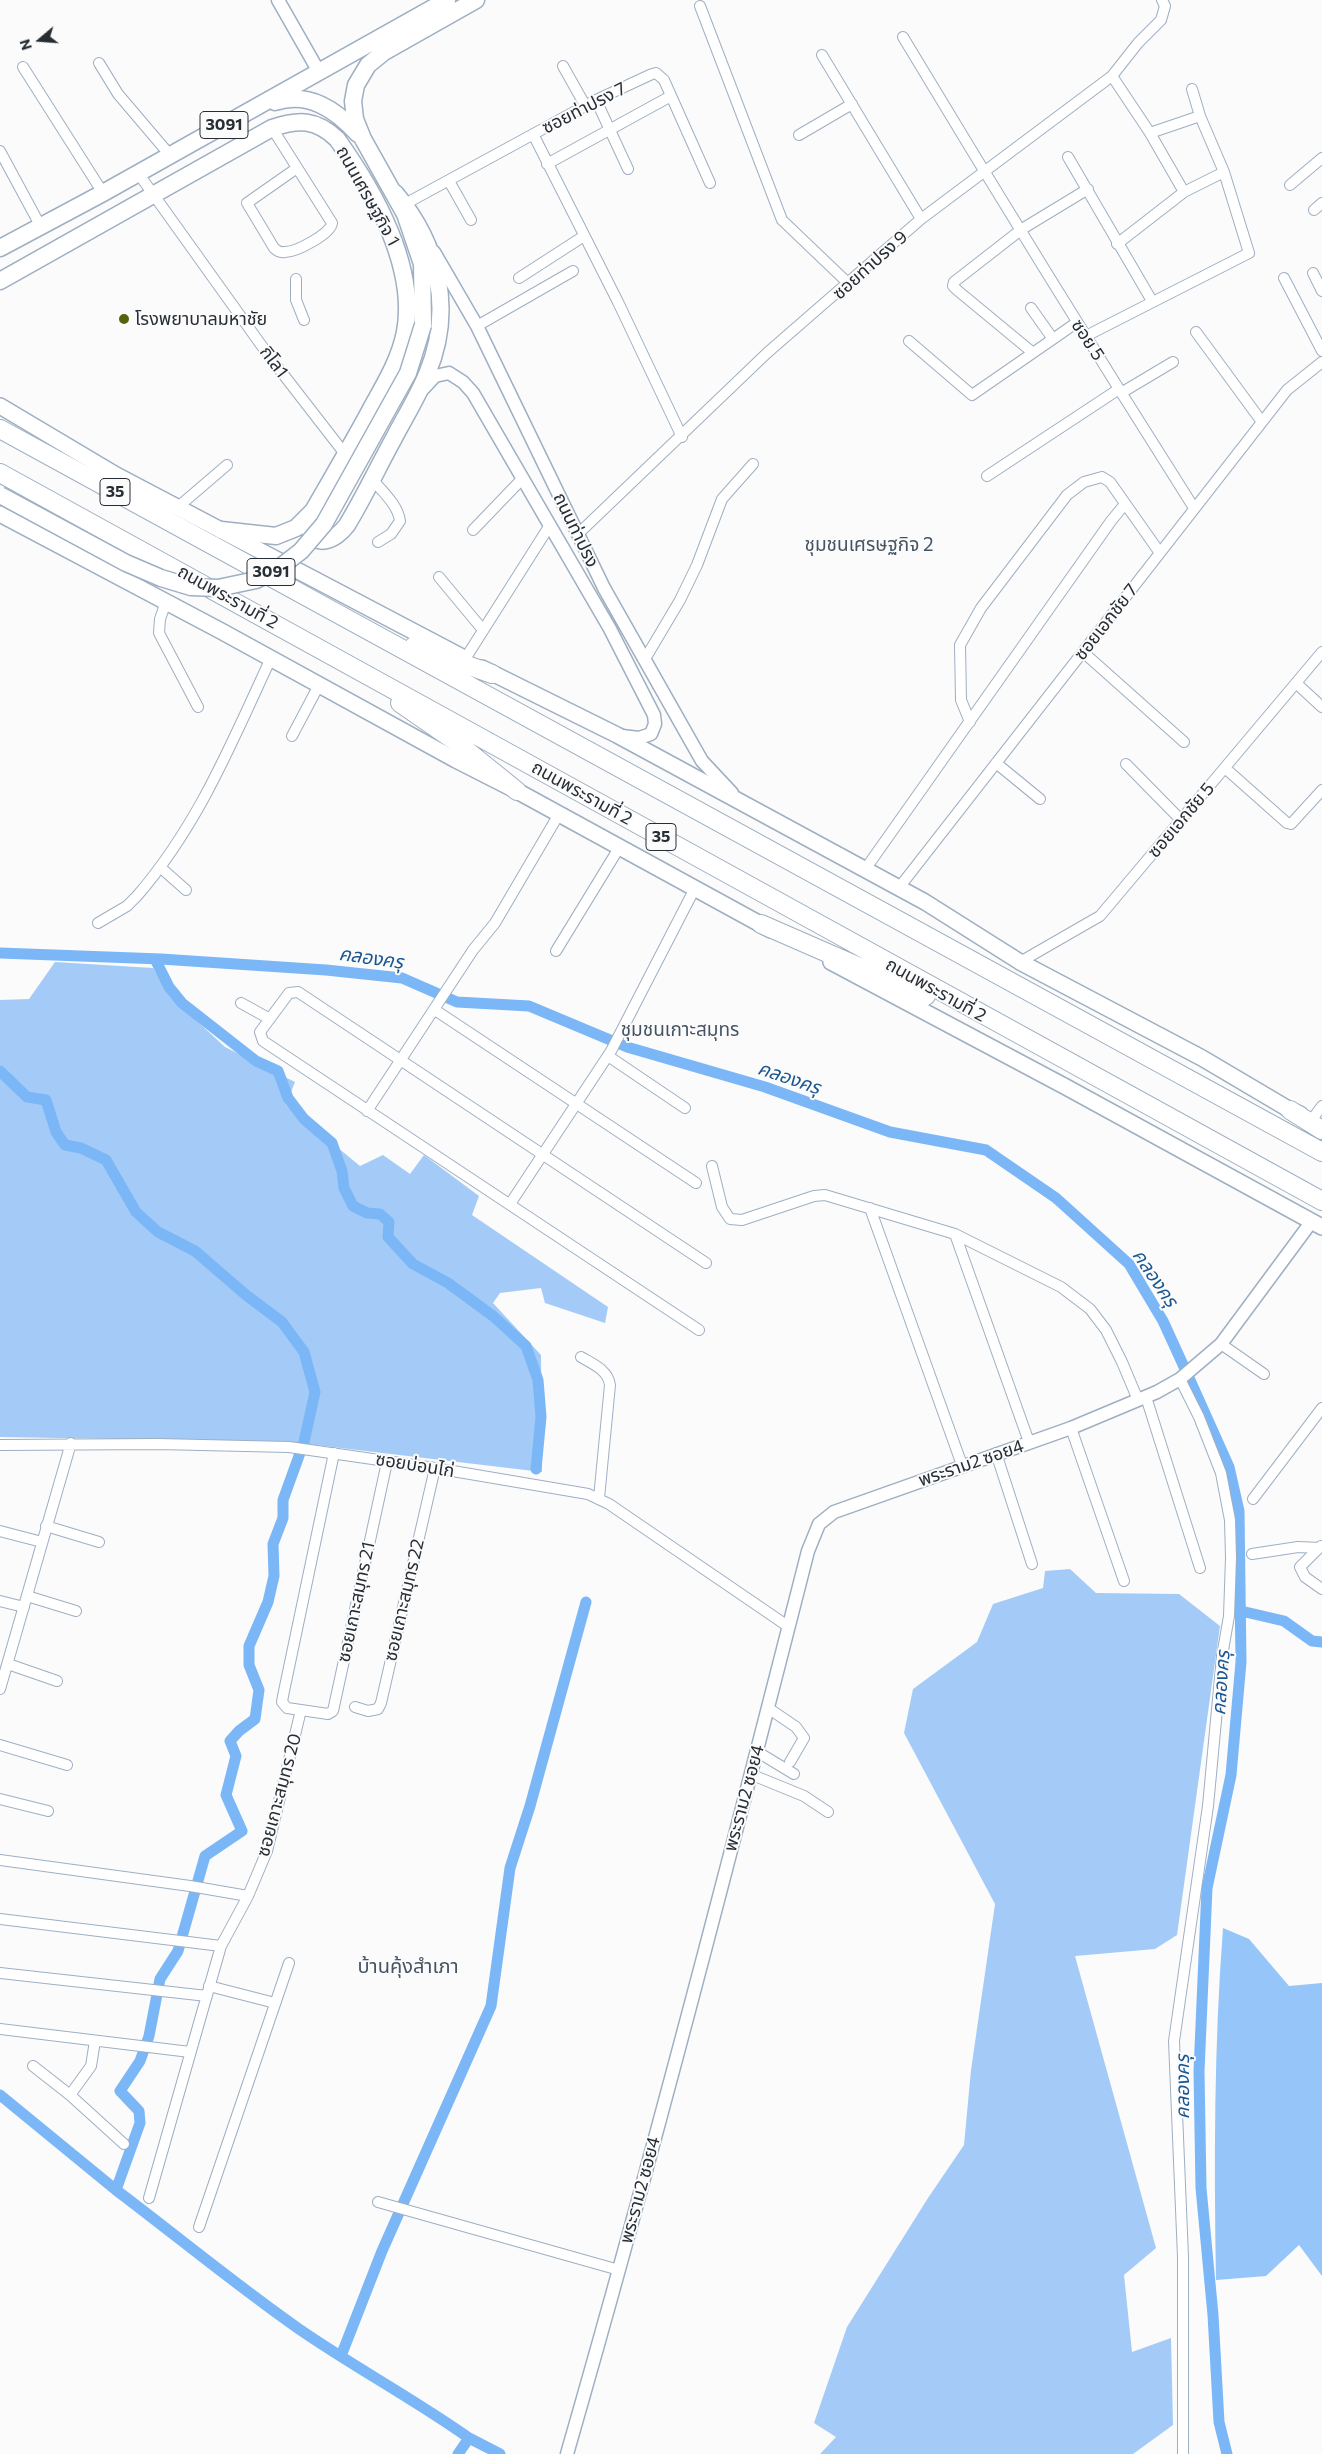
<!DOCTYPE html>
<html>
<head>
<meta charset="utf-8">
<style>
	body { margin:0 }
	#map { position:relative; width:1322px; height:2454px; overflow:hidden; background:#fbfbfb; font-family:Commissioner,sans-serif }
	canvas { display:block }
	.north { position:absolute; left:15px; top:15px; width:50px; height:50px; -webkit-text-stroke:4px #fbfbfb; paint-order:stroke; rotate:252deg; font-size:14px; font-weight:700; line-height:20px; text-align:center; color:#262d34 }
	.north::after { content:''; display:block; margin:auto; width:18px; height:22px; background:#262d34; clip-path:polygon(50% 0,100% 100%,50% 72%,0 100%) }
</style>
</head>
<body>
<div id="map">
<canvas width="1322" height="2454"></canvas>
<div class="north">N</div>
</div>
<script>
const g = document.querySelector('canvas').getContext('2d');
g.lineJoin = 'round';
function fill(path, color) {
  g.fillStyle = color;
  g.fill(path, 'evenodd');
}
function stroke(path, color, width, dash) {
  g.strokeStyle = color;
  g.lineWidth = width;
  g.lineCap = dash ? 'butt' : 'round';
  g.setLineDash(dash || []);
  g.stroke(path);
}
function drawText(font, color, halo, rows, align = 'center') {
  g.font = font + ' Commissioner,"Noto Sans Thai",sans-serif';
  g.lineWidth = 4;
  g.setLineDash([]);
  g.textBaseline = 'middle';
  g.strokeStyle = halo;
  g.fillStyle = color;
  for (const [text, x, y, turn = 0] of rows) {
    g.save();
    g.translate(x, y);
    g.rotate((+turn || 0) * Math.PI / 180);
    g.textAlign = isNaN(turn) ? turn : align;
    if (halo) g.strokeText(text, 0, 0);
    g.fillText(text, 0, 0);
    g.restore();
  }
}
fill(new Path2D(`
	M55 962 153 968 169 995 225 1047 295 1082 286 1105 360 1166 383 1155 410 1174 424 1155 479 1196 472 1215 608 1307 605 1323 545 1303 541 1288 500 1293 493 1303 541 1355 542 1472 290 1442 0 1437V1000L29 999Z
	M1070 1569 1096 1593 1179 1594 1220 1626 1177 1935 1155 1949 1075 1956 1156 2248 1124 2275 1132 2352 1171 2338 1173 2425 1133 2454H820L836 2437 814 2423 847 2327 928 2198 964 2145 971 2070 995 1904 904 1733 913 1689 977 1642 993 1604 1043 1588 1045 1571Z`), '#a4cbf7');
fill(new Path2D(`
	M1223 1928 1249 1939 1289 1986 1322 1983V2276L1299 2245 1266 2276 1216 2280C1214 2162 1214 2045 1223 1928Z`), '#96c5f9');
stroke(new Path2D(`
	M0 953 161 959 326 970 402 978 457 1002 529 1006 627 1047 765 1087 890 1132 986 1150 1056 1198 1129 1264 1163 1321 1190 1380 1229 1467 1239 1511 1241 1662 1231 1775 1207 1888 1199 2071 1201 2188 1213 2315 1219 2422 1227 2454
	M155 959 169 987 182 1003 256 1061 278 1071 288 1098 304 1119 332 1143 342 1171 344 1188 353 1206 367 1213 380 1214 389 1222 388 1237 413 1264 448 1283 493 1316 526 1346 538 1380 541 1417 536 1469
	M0 1071 27 1097 46 1100 56 1132 65 1145 81 1148 106 1160 136 1212 158 1232 195 1251 246 1295 282 1322 304 1352 315 1392 304 1442 283 1500V1518L273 1544 274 1576 268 1602 249 1646V1665L259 1690 255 1719 239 1731 230 1741 236 1756 226 1795 242 1831 205 1856 178 1951 160 1979 149 2036 140 2061 120 2091 139 2111 140 2123 116 2190C177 2236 236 2285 299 2329 354 2367 414 2399 469 2438
	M1241 1611 1284 1621 1312 1641 1322 1642
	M0 2095 116 2190
	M341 2356 382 2251 491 2006 510 1868 530 1806 586 1602
	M458 2454 469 2438 500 2454`), '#7bb7f7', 11);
const minor = new Path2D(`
	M700 6 782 220 849 284
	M903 37C998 195 1095 352 1194 508
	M822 55 921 219
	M99 63 118 94 169 154
	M563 66 586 107
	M23 67 103 193
	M1112 76 1150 133 1184 192
	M1192 89 1200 116
	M596 100 628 169
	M272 128 332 223C331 234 296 252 285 252 280 253 277 251 274 248L247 203 297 168
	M533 134 618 302 682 437
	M799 135 852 104
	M0 151 41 227
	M1068 157 1152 301
	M547 164 671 96
	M138 173 269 356 345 454
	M449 181 471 220
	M1290 185 1322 158
	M405 204 596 100 652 74 656 73 664 80 710 183
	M1314 210 1322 203
	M1117 244 1184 192 1224 172
	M1313 273 1322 291
	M519 278 584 236
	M1284 278 1322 351
	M296 279V300L304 320
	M477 326 573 271
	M1196 332 1262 422
	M1086 336 1249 253 1224 172 1200 116 1150 133
	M1053 339 1076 323
	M909 341 972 395 1053 339 1031 308
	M1032 352 957 290 953 286 954 282 1022 229 1088 189
	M1121 393 1173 362
	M987 476 1119 389
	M372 479C382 491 398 505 400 521L391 534 378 542
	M178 507 227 465
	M473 530 522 479
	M578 534 767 353 921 219 1112 76 1138 43 1161 20 1165 6 1162 0
	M439 577 483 630
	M166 602 160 619 159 633 198 707
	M1083 652 1184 742
	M465 659 550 525
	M645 659 680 600 697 565 722 499 753 464
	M1296 683 1322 707
	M970 722 961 700 960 645 981 608 1067 495 1084 482 1102 477 1110 482 1160 553
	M292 736 319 685
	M996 763 1040 799
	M1126 764 1181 820
	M1225 768 1287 823 1291 824 1322 790
	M160 867 186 890
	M864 871 1111 521 1125 504
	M898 889 1287 390 1322 362
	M98 923 127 906 137 896C199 824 231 744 271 658
	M556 951 619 848
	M1020 962 1100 916 1322 652
	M241 1003 270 1019
	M435 1010 696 1183
	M608 1056 685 1108
	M367 1111 473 950 495 923 559 814
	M1313 1118 1322 1106
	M712 1166 722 1207 730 1219 742 1220 814 1196 825 1195 955 1234 1061 1287 1090 1309 1106 1330 1122 1362 1138 1400
	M510 1204 611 1051 694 890
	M870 1208 962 1465
	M955 1234 1029 1442
	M699 1330 263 1041 260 1032 289 993 298 992 706 1263
	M1221 1344 1264 1374
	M581 1357C593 1364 608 1370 610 1385L599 1498
	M1180 1379 1199 1417 1221 1473 1230 1520 1231 1558 1229 1616 1222 1656 1208 1806 1174 2041 1183 2257V2454
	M1146 1397 1200 1568
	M1071 1428 1124 1581
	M0 1445 158 1444 289 1447 435 1468 588 1494 609 1504 789 1627
	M996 1453 1032 1564
	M1253 1499 1322 1408
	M46 1526 99 1542
	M0 1531 42 1542
	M1321 1546 1300 1567 1305 1577 1322 1589
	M1252 1554 1298 1547 1320 1548
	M27 1596 76 1611
	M0 1601 24 1607
	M8 1664 57 1681
	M0 1689 71 1443
	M355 1707 368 1711 378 1709 381 1703 435 1468
	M768 1708 796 1727 804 1738 790 1762
	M301 1710 328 1714 333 1711 387 1462
	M0 1745 67 1765
	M756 1751 794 1774
	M750 1774 804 1796 828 1812
	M0 1799 48 1811
	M0 1860 190 1886 248 1896
	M0 1919 221 1946
	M0 1973 207 1996
	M209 1986 275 2003
	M0 2029 190 2052
	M95 2041 91 2066 70 2095 124 2144
	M33 2066 70 2095
	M149 2198 221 1946 248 1896 267 1851 301 1710 287 1708 282 1702 283 1696 334 1453
	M378 2202 619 2270
	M199 2227 289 1963`);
const tertiary = new Path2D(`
	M278 0 319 72
	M434 252 477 326 604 588 702 761 732 793
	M424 388 435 376 449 373 463 382 473 393 610 629 654 715 655 724 651 734 639 738 622 736
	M567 2454C653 2155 731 1853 808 1551L819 1524 834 1512 1071 1428 1157 1392 1180 1379 1221 1344 1312 1221`);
const secondary = new Path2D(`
	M0 406 116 475 462 657
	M0 514 221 631 456 760 517 791 771 930
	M482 668 617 735 925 902 1020 962 1202 1058 1290 1110 1300 1114
	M831 962 1066 1087 1322 1227`);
const primary = new Path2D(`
	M275 102C309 91 336 110 358 134
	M0 248 103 193 447 0
	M0 281 272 128C299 119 316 119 337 139 374 191 417 267 405 332 400 358 386 382 373 405 354 441 333 476 313 511L296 528 276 536 221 530
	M423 325 422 264 405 214 363 139 355 119 353 101 356 85 368 65 384 52 476 0
	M308 525C313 551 336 540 347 525 364 497 378 467 394 438 405 417 418 396 427 374 454 310 439 245 395 193`);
const trunk = new Path2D(`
	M0 429 1322 1152
	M0 473C442 713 880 961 1322 1201
	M414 646 492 674
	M400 703 455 741 517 791
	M761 924 926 996
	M1290 1110 1322 1130`);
stroke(minor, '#9eafc2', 12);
stroke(tertiary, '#9eafc2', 15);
stroke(secondary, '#9eafc2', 18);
stroke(primary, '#9eafc2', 19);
stroke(trunk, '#9eafc2', 20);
stroke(minor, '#fff', 10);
stroke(tertiary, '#fff', 12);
stroke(secondary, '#fff', 15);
stroke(primary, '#fff', 16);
stroke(trunk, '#fff', 18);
const primaryBridge = new Path2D(`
	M0 495 126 563 161 578 191 587 218 588 256 580 279 568 301 551 324 524 408 373 423 325`);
stroke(primaryBridge, '#9eafc2', 19, []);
stroke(primaryBridge, '#fff', 16);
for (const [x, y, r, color] of [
	[124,319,6,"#52640c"]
]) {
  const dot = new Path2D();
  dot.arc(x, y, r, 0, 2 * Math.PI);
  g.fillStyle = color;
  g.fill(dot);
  stroke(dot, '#fbfbfb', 2);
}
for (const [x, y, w] of [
	[224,125,48],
	[115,492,30],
	[271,572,48],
	[661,837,30]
]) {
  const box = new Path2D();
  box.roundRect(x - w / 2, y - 13.5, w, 27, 4);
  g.fillStyle = '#fbfbfb';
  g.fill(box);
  stroke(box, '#262d34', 1);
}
drawText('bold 16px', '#262d34', null, [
	["3091",224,125],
	["35",115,492],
	["3091",271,572],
	["35",661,837]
]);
drawText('18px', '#262d34', '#fbfbfb', [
	["ซอยท่าปรง 7",584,108,-27],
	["ถนนเศรษฐกิจ 1",368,196,61],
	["ซอยท่าปรง 9",870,265,-42],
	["ซอย 5",1088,340,57],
	["กิโล1",274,362,53],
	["ถนนท่าปรง",576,530,64],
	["ถนนพระรามที่ 2",228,597,29],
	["ซอยเอกชัย 7",1106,622,-52],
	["ถนนพระรามที่ 2",582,793,29],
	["ซอยเอกชัย 5",1181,820,-50],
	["ถนนพระรามที่ 2",936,990,29],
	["พระราม2 ซอย4",971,1463,-19],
	["ซอยบ่อนไก่",415,1465,9],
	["ซอยเกาะสมุทร 22",404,1600,-77],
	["ซอยเกาะสมุทร 21",356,1602,-78],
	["ซอยเกาะสมุทร 20",279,1795,-75],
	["พระราม2 ซอย4",744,1798,-75],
	["พระราม2 ซอย4",640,2190,-75]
]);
drawText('18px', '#262d34', '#fbfbfb', [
	["โรงพยาบาลมหาชัย",135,319]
], 'left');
drawText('19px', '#455464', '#fbfbfb', [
	["ชุมชนเศรษฐกิจ 2",869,545],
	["ชุมชนเกาะสมุทร",680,1030]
]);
drawText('italic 19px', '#1a5791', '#fbfbfb', [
	["คลองครุ",371,958,8],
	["คลองครุ",789,1078,19],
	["คลองครุ",1155,1278,56],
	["คลองครุ",1221,1683,-86],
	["คลองครุ",1183,2087,-90]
]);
drawText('20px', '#455464', '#fbfbfb', [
	["บ้านคุ้งสำเภา",408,1966]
]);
</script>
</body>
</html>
